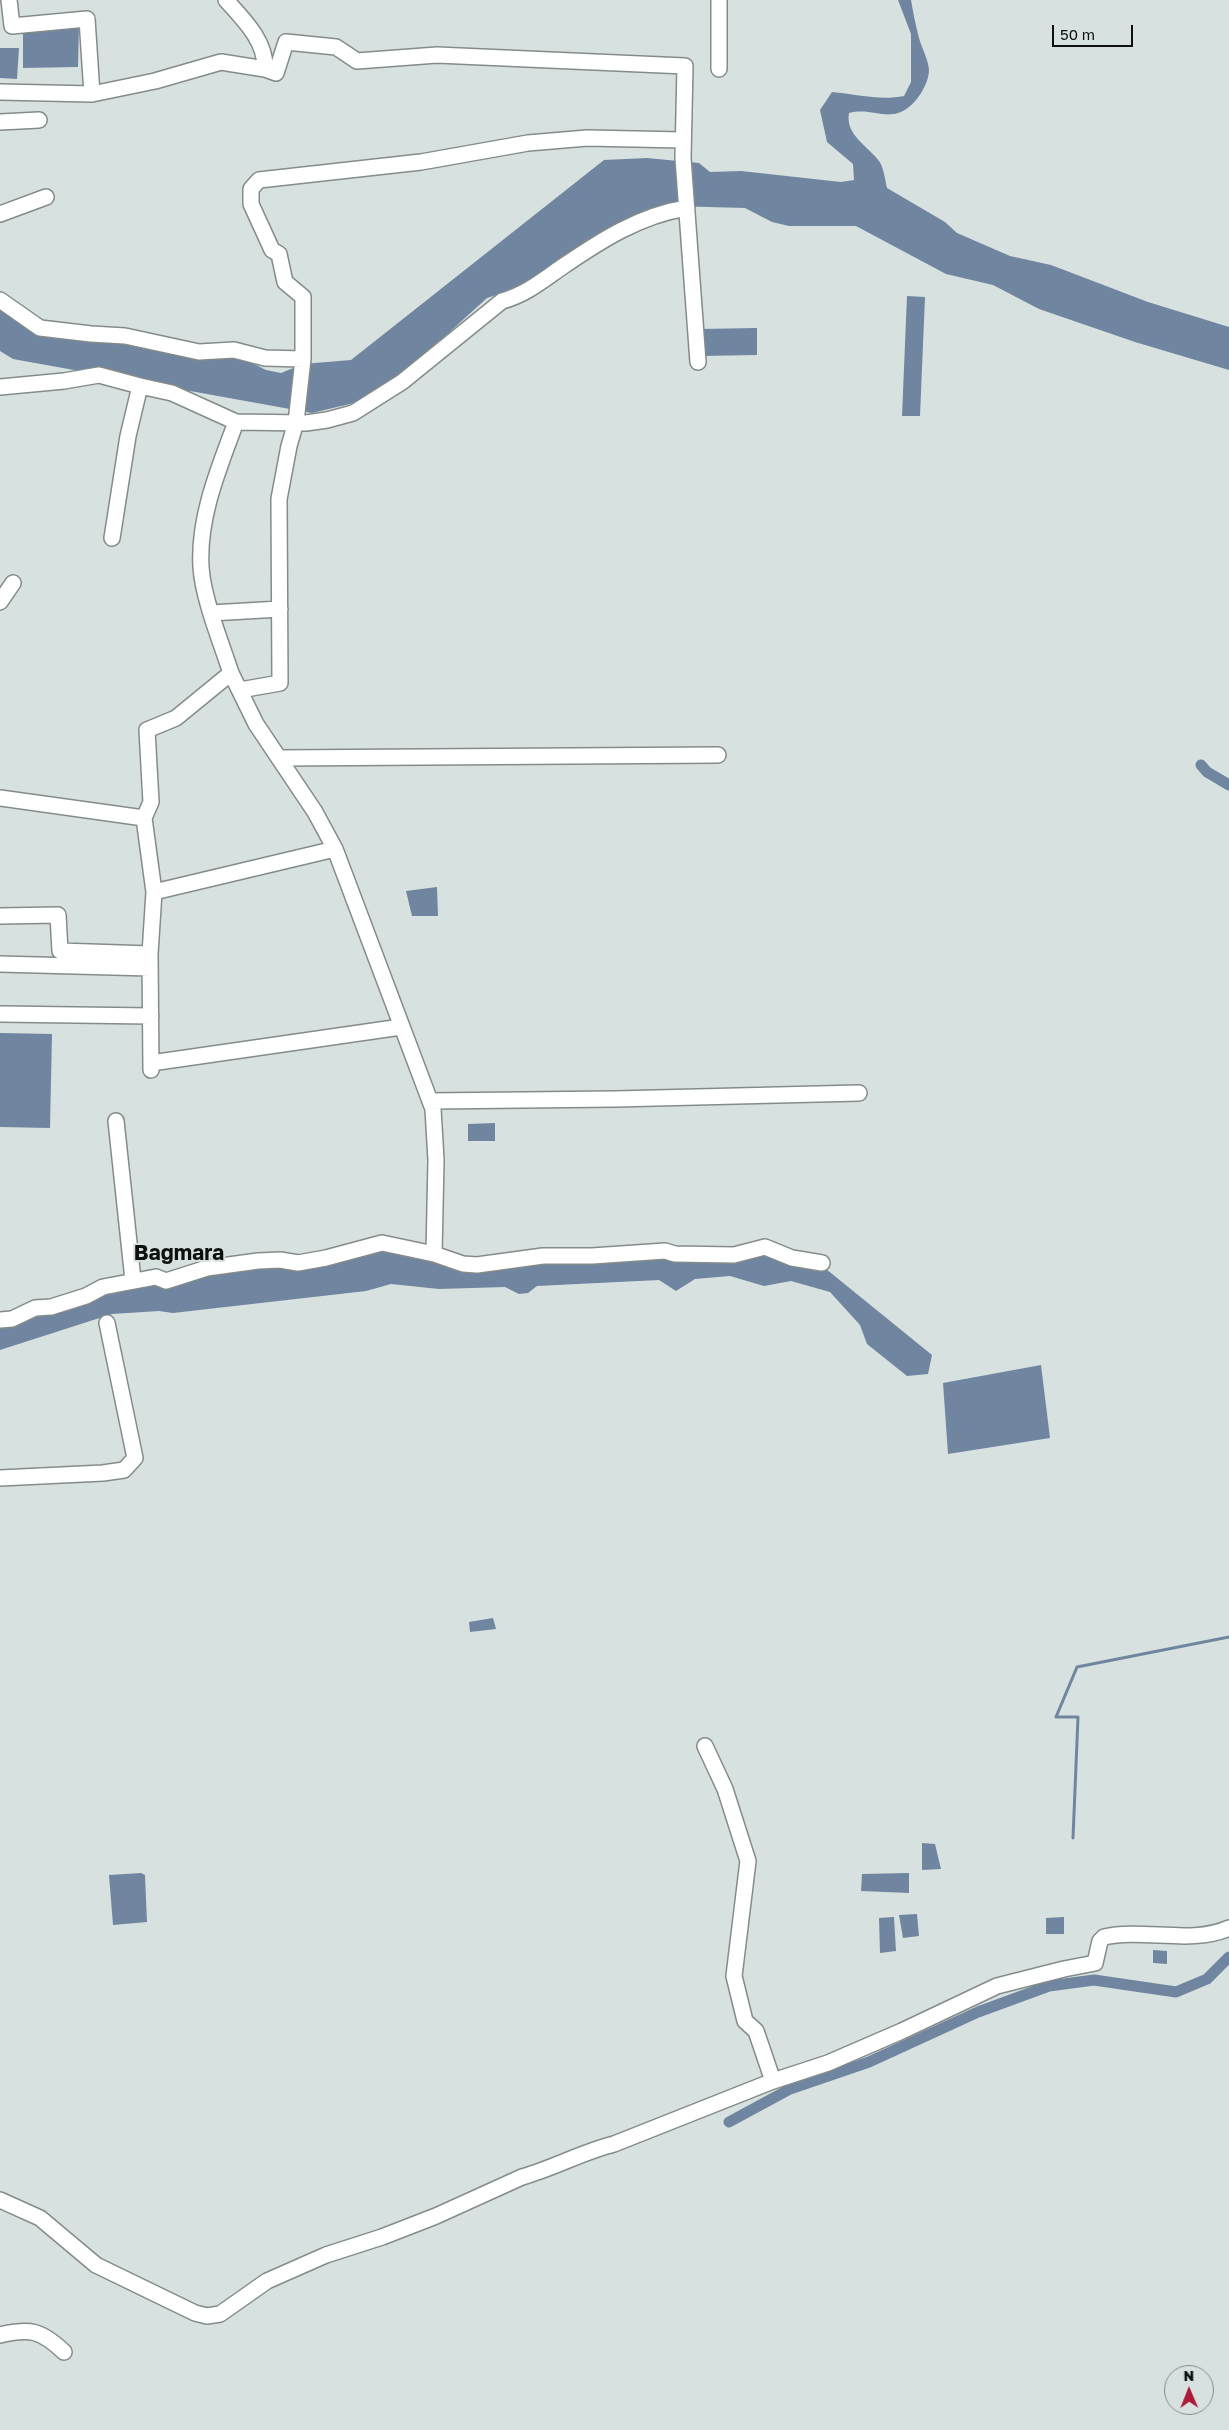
<!DOCTYPE html>
<html>
<head>
<meta charset="utf-8">
<style>
	body { margin:0 }
	#map { position:relative; width:1229px; height:2430px; overflow:hidden; background:#d7e1df; font-family:"Golos Text",sans-serif }
	canvas { display:block }
	.north { position:absolute; left:1164px; top:2365px; width:50px; height:50px; box-sizing:border-box; background:#d7e1df; border:1px solid #868d8c; border-radius:50%; rotate:359deg; font-size:14px; font-weight:700; line-height:20px; text-align:center; color:#0d100f }
	.north::after { content:''; display:block; margin:auto; width:18px; height:22px; background:#ae1a3a; clip-path:polygon(50% 0,100% 100%,50% 72%,0 100%) }
	.scale { position:absolute; left:1052px; top:25px; width:81px; height:22px; box-sizing:border-box; border:2px solid #0d100f; border-top:0; padding-left:6px; font-size:15px; line-height:18px; white-space:nowrap; color:#0d100f; -webkit-text-stroke:4px #d7e1df; paint-order:stroke }
</style>
</head>
<body>
<div id="map">
<canvas width="1229" height="2430"></canvas>
<div class="north">N</div>
<div class="scale">50 m</div>
</div>
<script>
const g = document.querySelector('canvas').getContext('2d');
g.lineJoin = 'round';
function fill(path, color) {
  g.fillStyle = color;
  g.fill(path, 'evenodd');
}
function stroke(path, color, width, dash) {
  g.strokeStyle = color;
  g.lineWidth = width;
  g.lineCap = dash ? 'butt' : 'round';
  g.setLineDash(dash || []);
  g.stroke(path);
}
function drawText(font, color, halo, rows, align = 'center') {
  g.font = font + ' "Golos Text",sans-serif';
  g.lineWidth = 4;
  g.setLineDash([]);
  g.textBaseline = 'middle';
  g.strokeStyle = halo;
  g.fillStyle = color;
  for (const [text, x, y, turn = 0] of rows) {
    g.save();
    g.translate(x, y);
    g.rotate((+turn || 0) * Math.PI / 180);
    g.textAlign = isNaN(turn) ? turn : align;
    if (halo) g.strokeText(text, 0, 0);
    g.fillText(text, 0, 0);
    g.restore();
  }
}
fill(new Path2D(`
	M898 0H911C913 11 915 23 918 34 920 45 929 60 929 71 928 87 913 109 898 113 883 118 869 108 849 113 845 135 868 146 879 161 884 168 885 180 887 188L945 222 957 233 1010 256 1051 265 1148 302 1229 327V370L1135 342 1039 309 993 285 946 274 856 226H789L772 222 745 208 671 206 625 219 521 287 487 298 400 377 358 402 312 413 13 359 0 351V307L4 312 24 323 236 355 266 370 281 373 303 364 351 360 604 160 647 158 699 163 710 172 741 171 841 182 854 180 853 164 827 142 820 110 832 92C856 94 880 101 904 96L911 82V34Z
	M79 23 78 67 23 68V34L28 29Z
	M0 48H19L17 79 0 78Z
	M907 296 925 297 920 416H902Z
	M757 328V355L700 356V329Z
	M437 887 438 916H412L406 891Z
	M0 1033 52 1034 50 1128 0 1127Z
	M495 1123V1141H468V1124Z
	M394 1249 426 1261 473 1267 764 1251 826 1269 932 1355 928 1374 907 1376 867 1344 860 1325 830 1292 791 1281 764 1286 730 1276 695 1279 676 1291 659 1280 537 1286 528 1293 519 1294 505 1287 439 1289 391 1284 366 1291 173 1313 159 1311 112 1314 0 1350V1324L92 1298 192 1277 365 1250Z
	M1041 1365 1050 1438 948 1454 943 1383Z
	M493 1618 496 1629 470 1632 469 1622Z
	M922 1843 935 1844 941 1869 922 1870Z
	M141 1873 145 1875 147 1922 113 1925 109 1875Z
	M909 1873V1893L861 1891 862 1874Z
	M917 1914 919 1936 903 1938 899 1915Z
	M894 1917 896 1951 880 1953 879 1918Z
	M1064 1917V1934H1046V1918Z
	M1153 1950 1167 1951V1964L1153 1963Z`), '#7085a0');
stroke(new Path2D(`
	M1073 1838 1078 1717H1056L1077 1667 1229 1637`), '#7085a0', 3);
stroke(new Path2D(`
	M1201 765 1207 772 1229 785
	M729 2122 790 2089 869 2062 978 2012 1049 1986 1094 1980 1176 1992 1207 1979 1229 1957`), '#7085a0', 11);
const minor = new Path2D(`
	M719 0V69
	M265 69 276 73 286 42 336 47 357 61 437 55 685 66 683 158 698 362
	M0 92 92 94 87 19 12 26 9 0
	M92 94 155 81 221 62 265 69C266 41 244 20 226 0
	M0 122 39 120
	M0 214 46 197
	M0 300 40 328 91 334 125 336 199 352 234 350 265 358 303 359
	M140 386 172 393 236 422 306 423 327 420 353 413 402 382 502 301C525 295 542 281 562 267 600 241 640 215 687 208
	M0 387 64 381 99 375 140 386 128 436 112 538
	M0 602 13 583
	M211 613 280 609
	M231 673C221 642 203 599 201 567 198 517 219 468 236 422
	M240 690 280 683 279 499 289 446 296 422 303 359V297L285 282 279 254 272 250 251 204V189L259 180 421 162 528 143 587 138 683 140
	M279 758 718 755
	M0 798 144 818
	M154 892 335 849 433 1109 436 1160 434 1254
	M0 916 58 915 60 951 150 954
	M0 964 150 968
	M0 1014 151 1016
	M151 1063 401 1027
	M151 1070 150 954 154 892 144 818 151 802 147 730 176 718 231 673 256 724 315 812 335 849
	M430 1101 615 1099 859 1093
	M116 1121 133 1280
	M0 1320 12 1319 35 1308 51 1307 86 1296 103 1287 156 1277 166 1281 207 1268 258 1261 280 1260 298 1263 326 1258 382 1243 434 1254 463 1264 477 1265 543 1256H592L665 1251 675 1254 734 1255 765 1247 792 1258 822 1263
	M0 1478 103 1473 124 1470 135 1458 107 1323
	M705 1746 725 1789 748 1861 734 1976 745 2021 756 2031 773 2081
	M0 2200 40 2218 96 2265 195 2313 207 2316 220 2314 267 2281 326 2255 382 2237 436 2216 522 2177C554 2168 582 2152 614 2144L773 2081 828 2063 902 2031 997 1986 1064 1969 1095 1963 1100 1941 1104 1937C1144 1928 1191 1945 1229 1928
	M0 2335C30 2328 41 2330 64 2352`);
stroke(minor, '#848c8b', 18);
stroke(minor, '#fff', 15);
drawText('bold 21px', '#0d100f', '#d7e1df', [
	["Bagmara",179,1253]
]);
</script>
</body>
</html>
